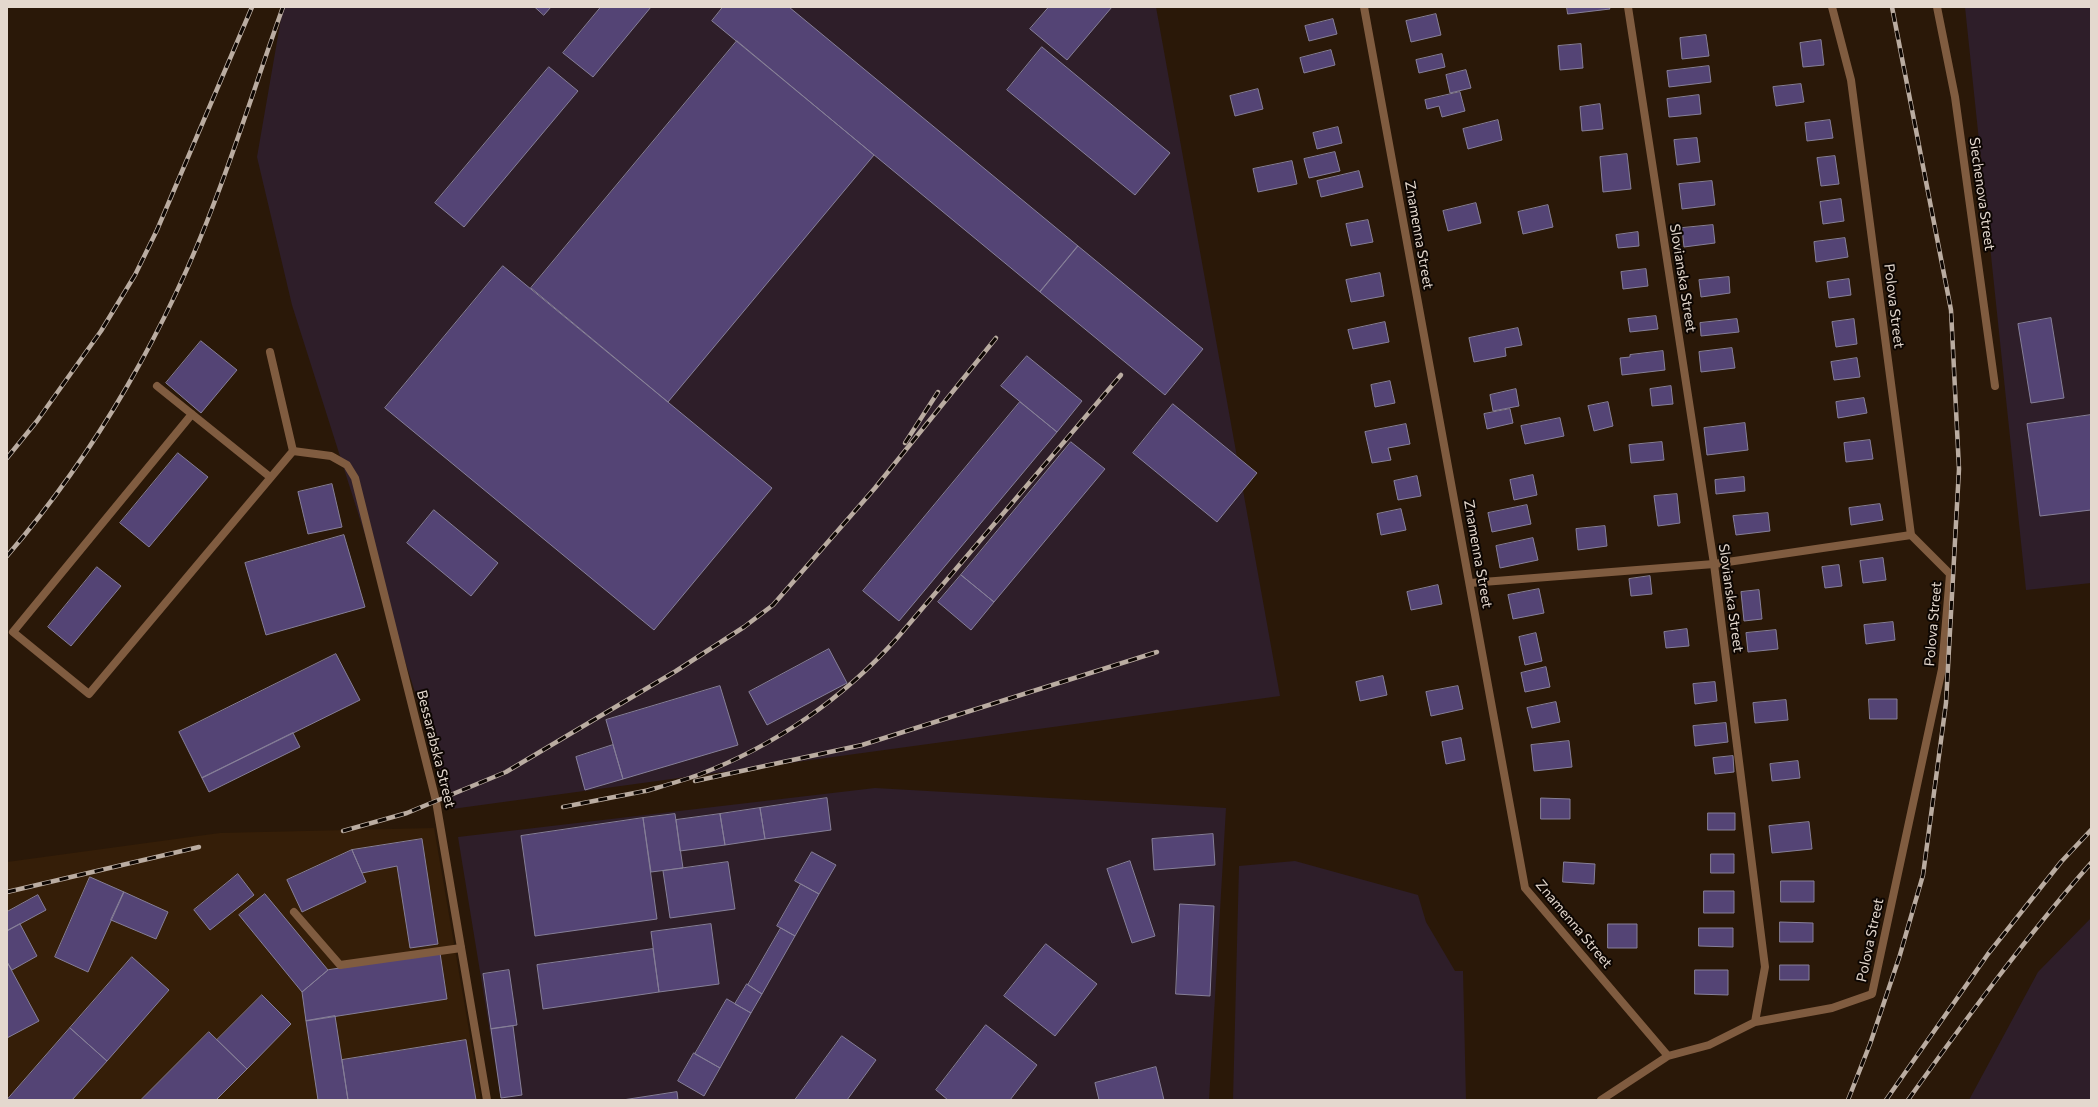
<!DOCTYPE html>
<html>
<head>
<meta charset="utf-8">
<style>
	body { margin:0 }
	#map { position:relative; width:2098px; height:1107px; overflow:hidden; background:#2a1808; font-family:Commissioner,sans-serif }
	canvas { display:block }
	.frame { position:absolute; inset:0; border:8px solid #e4d8ce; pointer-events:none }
</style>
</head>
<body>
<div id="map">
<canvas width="2098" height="1107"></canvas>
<div class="frame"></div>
</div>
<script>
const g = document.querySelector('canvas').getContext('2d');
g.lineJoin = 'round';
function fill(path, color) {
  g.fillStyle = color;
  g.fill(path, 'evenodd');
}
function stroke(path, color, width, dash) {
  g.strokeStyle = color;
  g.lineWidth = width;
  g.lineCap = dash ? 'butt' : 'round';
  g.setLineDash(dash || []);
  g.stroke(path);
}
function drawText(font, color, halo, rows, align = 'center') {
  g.font = font + ' Commissioner,sans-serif';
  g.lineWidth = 4;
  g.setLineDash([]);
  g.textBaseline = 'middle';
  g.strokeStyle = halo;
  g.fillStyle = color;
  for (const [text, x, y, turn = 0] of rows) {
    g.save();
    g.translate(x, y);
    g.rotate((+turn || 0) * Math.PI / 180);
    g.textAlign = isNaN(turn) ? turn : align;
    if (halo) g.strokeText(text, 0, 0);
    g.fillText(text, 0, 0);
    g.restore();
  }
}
fill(new Path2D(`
	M434 828 481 1100H7V862L220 833Z`), '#351e08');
fill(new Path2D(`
	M283 7H1156L1280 696 452 809 292 305 257 157Z
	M1965 7H2091V583L2026 590Z
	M875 788 1226 808 1209 1100H501L458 837Z
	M1295 861 1418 895 1426 922 1455 971H1463L1466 1100H1233L1239 866Z
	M2091 918V1100H1969L2038 972Z`), '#2e1e29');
const building = new Path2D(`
	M535 7H551L544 15Z
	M601 7H651L593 77 563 53Z
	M723 7H789L1078 246 1040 292 712 21Z
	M1049 7H1112L1067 60 1030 29Z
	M1567 7H1609L1610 9 1568 14Z
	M1436 14 1441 35 1411 42 1406 21Z
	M1333 19 1337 34 1309 41 1305 26Z
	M1706 35 1709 56 1682 59 1680 38Z
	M1821 40 1824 65 1803 67 1800 43Z
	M737 41 874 155 668 402 531 288Z
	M1581 44 1583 68 1560 70 1558 46Z
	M1042 47 1170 153 1135 195 1007 90Z
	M1331 50 1335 65 1304 73 1300 58Z
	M1442 54 1445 67 1419 73 1416 60Z
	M1709 66 1711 82 1669 87 1667 71Z
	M549 67 578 91 464 227 435 203Z
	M1466 70 1471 88 1450 93 1446 75Z
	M1801 84 1804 102 1776 106 1773 87Z
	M1258 89 1263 109 1235 116 1230 96Z
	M1460 92 1465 111 1442 117 1439 106 1427 109 1425 100Z
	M1699 95 1701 114 1669 117 1667 99Z
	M1600 104 1603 129 1582 131 1580 107Z
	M1498 120 1502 140 1468 149 1463 129Z
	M1830 120 1833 138 1807 141 1805 123Z
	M1338 127 1342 143 1317 149 1313 133Z
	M1697 138 1700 162 1677 165 1674 140Z
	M1335 152 1340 171 1309 178 1304 159Z
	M1627 154 1631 189 1603 192 1600 157Z
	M1835 156 1839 184 1821 186 1817 158Z
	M1292 161 1297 184 1258 192 1253 169Z
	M1359 171 1363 187 1321 197 1317 181Z
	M1712 181 1715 205 1682 209 1679 184Z
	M1841 199 1844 221 1823 224 1820 202Z
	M1476 203 1481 223 1448 231 1443 211Z
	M1548 205 1553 227 1523 234 1518 212Z
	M1368 220 1373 242 1351 246 1346 224Z
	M1713 225 1715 243 1684 247 1682 228Z
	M1638 232 1639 246 1618 248 1616 235Z
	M1845 238 1848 257 1816 262 1814 242Z
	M1078 246 1203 349 1165 395 1040 292Z
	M503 266 772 488 654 630 385 408Z
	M1646 269 1648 286 1623 289 1621 272Z
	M1380 273 1384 296 1351 302 1346 280Z
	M1729 277 1730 293 1701 297 1699 280Z
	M1849 279 1851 295 1829 298 1827 282Z
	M1656 316 1658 329 1630 332 1628 319Z
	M2051 318 2064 398 2031 403 2018 324Z
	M1737 319 1739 332 1701 336 1700 323Z
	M1854 319 1857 344 1836 347 1832 322Z
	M1385 322 1389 342 1353 349 1348 330Z
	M1518 328 1522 345 1505 348 1506 356 1474 362 1469 338Z
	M201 341 237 370 201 413 166 383Z
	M1732 348 1735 368 1701 372 1699 352Z
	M1663 351 1665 370 1622 375 1620 358 1630 357V355Z
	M1027 356 1082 401 1057 432 1001 386Z
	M1857 358 1860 377 1834 380 1831 362Z
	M1390 381 1395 403 1375 407 1371 385Z
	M1671 386 1673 404 1652 406 1650 389Z
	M1516 389 1519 406 1493 411 1490 395Z
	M1864 398 1867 413 1838 418 1836 402Z
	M1020 402 1057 432 899 621 863 591Z
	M1608 402 1613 426 1594 431 1588 406Z
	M1173 404 1257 473 1217 522 1133 453Z
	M1510 409 1513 423 1487 429 1484 414Z
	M2091 415V510L2040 516 2027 424Z
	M1560 418 1564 436 1525 444 1521 426Z
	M1745 423 1748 450 1707 455 1704 428Z
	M1406 424 1410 444 1388 448 1391 460 1372 463 1365 432Z
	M1870 440 1873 459 1846 462 1844 443Z
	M1071 442 1105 469 994 602 961 575Z
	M1662 442 1664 460 1631 463 1629 445Z
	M178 453 208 477 149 547 120 523Z
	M1533 475 1537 495 1514 500 1510 480Z
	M1417 476 1421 496 1398 500 1394 481Z
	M1744 477 1745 491 1716 494 1715 480Z
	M332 484 342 527 308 534 298 492Z
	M1677 494 1680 523 1658 526 1654 496Z
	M1880 504 1883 520 1851 525 1849 508Z
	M1527 505 1531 524 1492 532 1488 513Z
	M1401 509 1406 530 1381 535 1377 514Z
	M434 510 498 563 471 596 407 543Z
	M1768 513 1770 531 1736 535 1733 516Z
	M1605 526 1607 546 1578 550 1576 529Z
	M344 535 365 607 266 635 245 563Z
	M1533 538 1538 560 1500 568 1496 546Z
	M1883 558 1886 580 1863 583 1860 561Z
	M1839 565 1842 586 1825 588 1822 567Z
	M97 567 121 586 71 646 48 627Z
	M961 575 994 602 971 630 938 602Z
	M1650 576 1652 594 1631 596 1629 579Z
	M1438 585 1442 604 1411 610 1407 592Z
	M1539 589 1544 613 1513 619 1508 595Z
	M1759 590 1762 619 1744 621 1741 592Z
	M1893 622 1895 640 1866 644 1864 625Z
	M1687 629 1689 646 1666 648 1664 632Z
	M1776 630 1778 649 1748 652 1746 633Z
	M1536 633 1542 661 1525 665 1519 637Z
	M829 649 847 683 767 725 749 692Z
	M336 654 360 700 202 778 179 732Z
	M1546 667 1550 687 1525 692 1521 673Z
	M1383 676 1387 695 1360 701 1356 682Z
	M1715 682 1717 701 1695 704 1693 684Z
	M720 686 738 745 623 779 606 720Z
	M1458 686 1463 709 1431 716 1426 692Z
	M1869 699H1897V719H1870Z
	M1786 700 1788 720 1755 723 1753 703Z
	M1556 702 1560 722 1532 728 1527 708Z
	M1726 723 1728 742 1695 746 1693 726Z
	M293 733 300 747 209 792 202 778Z
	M1461 738 1465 760 1446 764 1442 742Z
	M1569 741 1572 767 1534 771 1531 745Z
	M613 745 623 779 585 790 576 757Z
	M1733 756 1734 772 1715 774 1713 758Z
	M1798 761 1800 778 1772 781 1770 764Z
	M827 798 831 830 765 839 760 808Z
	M1541 798 1570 799V819H1541Z
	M760 808 765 839 725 845 720 814Z
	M1708 813H1735V830H1708Z
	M675 814 683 868 651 872 643 818Z
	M720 814 725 845 680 851 676 820Z
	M643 818 657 919 535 936 521 836Z
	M1809 822 1812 849 1772 853 1769 826Z
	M1213 834 1215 865 1154 870 1152 839Z
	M422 839 438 944 410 948 397 866 362 873 352 850Z
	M352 850 366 882 302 912 287 880Z
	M812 852 836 865 819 894 795 881Z
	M1711 854H1734V873H1711Z
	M1130 861 1155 936 1132 943 1107 869Z
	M728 862 735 909 670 918 663 871Z
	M1564 862 1595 864 1594 884 1563 882Z
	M238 874 254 895 210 930 194 910Z
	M90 877 124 892 88 972 55 957Z
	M1781 881H1814V902H1781Z
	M801 884 819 894 795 936 777 926Z
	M1704 891H1734V913H1704Z
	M124 892 168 912 156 939 111 920Z
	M265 894 328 970 302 992 239 915Z
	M38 895 46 910 7 931V912Z
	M1180 904 1214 906 1210 996 1176 994Z
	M1780 922 1813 923V942H1780Z
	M20 924 37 956 12 970 7 962V931Z
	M711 924 719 984 659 992 651 932Z
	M1608 924H1637V948H1608Z
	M781 928 795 936 762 994 748 985Z
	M1699 928H1733V947L1699 946Z
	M1046 944 1097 984 1055 1036 1004 996Z
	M653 949 659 992 543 1009 537 965Z
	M440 953 447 999 306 1021 302 992 328 970Z
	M132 957 169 990 107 1061 70 1028Z
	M7 962 39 1021 7 1038Z
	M1780 965H1809V980H1780Z
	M509 970 517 1025 491 1029 483 974Z
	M1695 970H1728V995L1695 994Z
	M747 984 762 994 751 1013 735 1004Z
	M262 995 291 1024 247 1069 217 1040Z
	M727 999 751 1013 720 1068 695 1054Z
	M335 1016 348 1100H318L306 1021Z
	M986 1025 1037 1065 1010 1100H948L936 1090Z
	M513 1026 522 1095 501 1098 491 1029Z
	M70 1028 107 1061 72 1100H7Z
	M209 1032 247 1069 216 1100H141Z
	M842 1036 876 1060 847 1100H795Z
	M466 1040 476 1100H348L342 1060Z
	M694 1053 720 1068 704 1096 678 1081Z
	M1156 1067 1164 1100H1099L1095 1083Z
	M677 1092 678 1100H623Z`);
fill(building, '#544475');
stroke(building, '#867f98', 1);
stroke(new Path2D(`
	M157 386 270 477
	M192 414 13 632 89 694 293 451 270 352
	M1470 583 1714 564 1911 535
	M294 912 340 965 461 948`), '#805c40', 8);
stroke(new Path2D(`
	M1364 7 1525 888 1668 1056
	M1937 7 1955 97 1995 386
	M293 451 331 456 347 465 355 478 436 801 487 1100
	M1755 1022 1832 1008 1872 994 1942 669 1950 574 1911 535 1851 80 1832 7
	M1601 1100 1668 1056 1709 1045 1755 1022 1765 967 1714 564 1628 7`), '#805c40', 8);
const rail = new Path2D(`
	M905 443 938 392
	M7 458 37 421 101 331 135 275 157 230 252 7
	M7 556C97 451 168 327 216 198 240 135 260 71 283 7
	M695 781 862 745 1157 652
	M646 791C663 786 681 781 698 775 775 746 844 698 898 637L1121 375
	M563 807 650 790
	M343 831 407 813 506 772 676 671 744 627 773 605 875 488 996 338
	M7 892 199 847
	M1848 1100 1870 1044 1899 958 1923 875 1946 703 1959 469 1951 310 1892 7
	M1886 1100 1988 954 2061 862 2091 830
	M1908 1100C1966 1019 2025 938 2091 863`);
stroke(rail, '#baaca1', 4.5);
stroke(rail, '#0d0602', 3, [9]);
drawText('14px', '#e4d8ce', '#0d0602', [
	["Siechenova Street",1982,194,82],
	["Znamenna Street",1419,235,80],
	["Slovianska Street",1683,278,81],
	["Polova Street",1894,306,83],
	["Znamenna Street",1478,554,80],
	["Slovianska Street",1731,598,82],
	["Polova Street",1933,624,-85],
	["Bessarabska Street",436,749,76],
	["Znamenna Street",1574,924,50],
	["Polova Street",1870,940,-78]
]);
</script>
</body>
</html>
